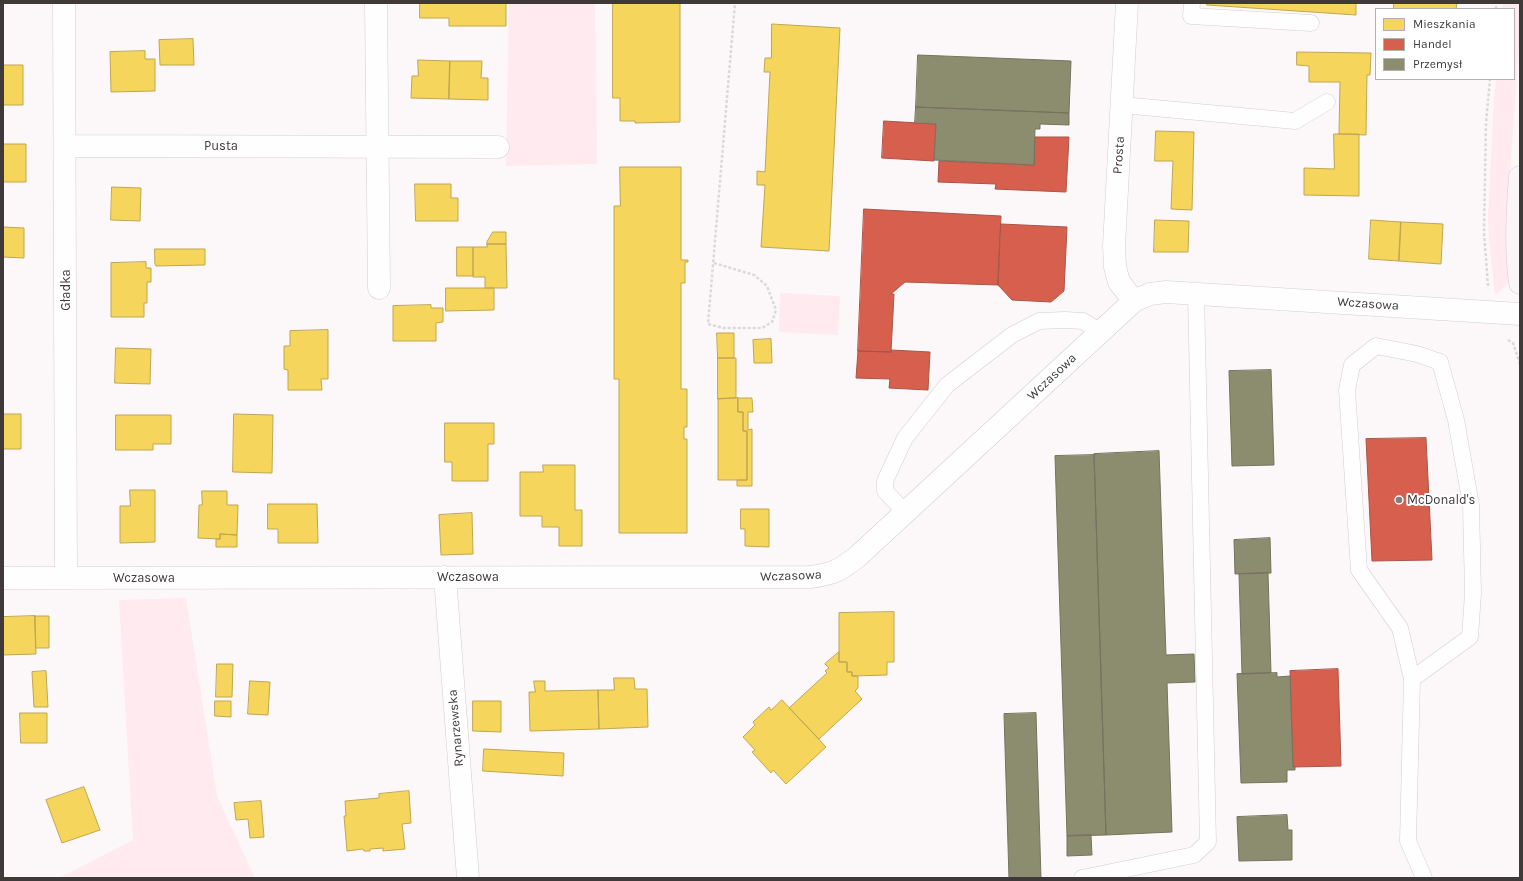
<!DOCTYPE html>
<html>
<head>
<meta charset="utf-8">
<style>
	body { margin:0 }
	#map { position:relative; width:1523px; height:881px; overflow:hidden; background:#fcf8f9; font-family:Karla,sans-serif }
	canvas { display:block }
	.frame { position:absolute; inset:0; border:4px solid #3f393a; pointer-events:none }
	.legend { position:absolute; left:1375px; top:8px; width:140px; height:72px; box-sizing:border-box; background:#fff; border:1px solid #b2b0b0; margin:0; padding:5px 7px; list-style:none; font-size:12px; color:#3f393a }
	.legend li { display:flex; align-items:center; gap:8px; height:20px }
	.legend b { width:20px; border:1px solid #b2b0b0 }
</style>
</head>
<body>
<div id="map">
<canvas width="1523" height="881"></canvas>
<div class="frame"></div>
<ul class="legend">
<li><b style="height:11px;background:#f6d55c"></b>Mieszkania</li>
<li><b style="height:11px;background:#d6604d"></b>Handel</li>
<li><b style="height:11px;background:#8c8c6e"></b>Przemysł</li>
</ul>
</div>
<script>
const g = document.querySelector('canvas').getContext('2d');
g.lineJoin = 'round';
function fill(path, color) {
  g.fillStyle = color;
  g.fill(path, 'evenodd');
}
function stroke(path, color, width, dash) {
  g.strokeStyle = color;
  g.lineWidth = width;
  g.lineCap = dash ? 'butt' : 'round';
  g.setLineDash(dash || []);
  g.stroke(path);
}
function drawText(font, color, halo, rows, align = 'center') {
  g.font = font + ' Karla,sans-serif';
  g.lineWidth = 4;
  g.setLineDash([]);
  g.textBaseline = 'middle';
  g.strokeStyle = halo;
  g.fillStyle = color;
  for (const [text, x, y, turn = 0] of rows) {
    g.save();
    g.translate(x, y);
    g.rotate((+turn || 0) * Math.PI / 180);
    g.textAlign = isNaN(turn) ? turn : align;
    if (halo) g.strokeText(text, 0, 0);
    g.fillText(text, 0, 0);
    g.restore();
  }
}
fill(new Path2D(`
	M509 3H595L597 164 506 166Z
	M1503 3H1520V32L1509 187V279L1506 286 1495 295 1489 240 1488 216 1494 98 1496 79H1514V9H1502Z
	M780 293 840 296 838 335 779 332Z
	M186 598 217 796 255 878H59L133 840 119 600Z`), '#feeaef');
const homes = new Path2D(`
	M420 3H506V26H449V18H420Z
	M613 3H680V122L635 123V121H620V98H613Z
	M1207 3H1356V15L1207 5Z
	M1394 3H1457L1456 9H1394Z
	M772 24 840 28 829 251 761 247 765 185H757V171L765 172 770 72H764L765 58H771Z
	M193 39 194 65H160L159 40Z
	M145 51V59H155V91L111 92 110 52Z
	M1297 52 1371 53 1370 75H1367L1366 135 1339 134 1340 82H1309V66L1297 65Z
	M418 60 450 61 449 99 411 98 412 76H418Z
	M450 61H482L481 78H488V100L449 99Z
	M3 65H23V105H3Z
	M1156 131 1194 132 1192 210 1171 209 1173 161H1155Z
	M1334 134H1359V196L1304 195V168L1334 169Z
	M3 144H26V182H3Z
	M620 167H681V260H688V262H685V283H681V389H687V427H684V439H687V533H619V379H614V206H620Z
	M415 184H451V198H458V221H416Z
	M112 187 141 188 140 221 111 220Z
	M1155 220 1189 221 1188 252H1154Z
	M1371 220 1401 222 1399 261 1369 259Z
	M1401 222 1443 224 1441 264 1399 261Z
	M3 227 24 228V258L3 257Z
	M493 232H506V244H487V242Z
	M487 244H506L507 288H485V277H473V247H487Z
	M457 247H473V276H457Z
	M155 249H205V265L156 266 155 264Z
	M146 262V268H151V282H147V303H144V317H111V263Z
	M446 288H494V310L446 311Z
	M431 305V308H443V322L436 323V341H393V306Z
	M328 330V379H321L322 390H288V370L284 369V346H290V331Z
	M717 333H734V358H718Z
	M771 339 772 363H754L753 340Z
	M116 348 151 349 150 384 115 383Z
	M718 358H736V398L718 399Z
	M738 398V412H743V431H747V480H718V399Z
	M738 398H752L753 412H748V430L752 429V486H737V480H747V431H743V412H738Z
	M3 414H21V449H3Z
	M234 414 273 415 272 473 233 472Z
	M116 415H171V444H153V450H116Z
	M445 423H494V444H488V481H452V462H445Z
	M543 465H575V510H582V546H559V527H542V516H520V472H543Z
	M130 490H155V542L120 543V506H130Z
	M202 491H227V505H238L237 535 220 534V539L198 538 199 505H202Z
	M268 504H317L318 543H278V529H268Z
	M741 509H769V547L745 546V529H741Z
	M472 513 473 554 441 555 439 515Z
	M220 534 237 535V547H216V539H220Z
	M894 612V662H887V675L852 676V672H847V662H839V613Z
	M35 616H49V648H36Z
	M35 616 36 654 3 655V617Z
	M839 652V662H847V672H852V676H858V688L855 691 862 699 819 739 789 708 827 673 825 671 829 668 825 664Z
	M217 664H233L232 697H216Z
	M46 671 48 707H34L32 672Z
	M614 678H634L635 689H647L648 727 599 729 598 690H614Z
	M250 681 270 682 268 715 248 714Z
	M534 681H545V691L598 690 599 729 530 731 529 692H535Z
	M782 700 826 747 786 784 773 770 771 773 752 752 755 750 743 737 755 725 753 722 769 707 771 710Z
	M215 701H231V717L215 716Z
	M473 701H501V732L473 731Z
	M20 713H47V743H21Z
	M484 749 564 753 563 776 483 771Z
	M84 787 100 830 62 843 46 800Z
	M409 791 411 823 402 824 405 849 383 851V848L370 849V851H364L363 849 347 851 344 816H346L345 801 379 798V794Z
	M261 801 264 837 250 838 248 819 236 820 234 803Z`);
fill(homes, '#f6d55c');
stroke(homes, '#bfa652', 1);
const shops = new Path2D(`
	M884 121 936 124 934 161 882 158Z
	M1035 137H1069L1066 192 995 189 996 184 938 182 939 161 1034 165Z
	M864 209 1001 216 998 285 905 282 891 294H894L891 352 858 351Z
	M1001 224 1067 227 1064 291 1051 302 1012 300 998 285Z
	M891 350 930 352 928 390 889 388 890 379 856 378 858 351 891 352Z
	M1426 438 1432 560 1372 561 1366 439Z
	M1338 669 1341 766 1293 767 1290 671Z`);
fill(shops, '#d6604d');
stroke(shops, '#a95447', 1);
const industry = new Path2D(`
	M918 55 1071 61 1069 113 916 107Z
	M916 107 1069 113V125L1040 124V129H1035L1034 165 934 160 936 124 915 123Z
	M1271 370 1274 465 1232 466 1229 371Z
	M1159 451 1166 655 1194 654 1195 682 1167 683 1172 832 1106 835 1094 454Z
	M1094 455 1106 835 1067 836 1055 456Z
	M1270 538 1271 573 1235 574 1234 540Z
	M1268 573 1271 673 1242 674 1239 574Z
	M1277 673V677L1290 676 1293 767H1295V770H1287V782L1241 783 1237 674Z
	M1036 713 1041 878H1009L1004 714Z
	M1287 815 1288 830H1292V860L1239 861 1237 817Z
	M1091 835 1092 855 1067 856V836Z`);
fill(industry, '#8c8c6e');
stroke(industry, '#75735e', 1);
const service = new Path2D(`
	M1192 3 1191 16 1311 23
	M1122 105 1295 121 1327 102
	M905 512 885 491V481L905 438 947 385 1012 335 1039 321 1065 320 1083 321 1101 332
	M1412 679 1470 637 1473 593 1471 505 1456 420 1440 362 1417 354 1376 346 1352 365 1347 390 1359 570 1400 628 1412 679 1408 841 1424 878
	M1082 878 1194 855 1208 842 1196 294`);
const minor = new Path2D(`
	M64 3 66 578
	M376 3 379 288
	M1127 3 1114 246 1115 267 1119 282 1134 301
	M65 146 498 147
	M445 577 468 878
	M3 578 810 577C833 574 839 571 857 557L1134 301 1150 294 1166 292 1520 314`);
const secondary = new Path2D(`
	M1520 177C1517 212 1515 248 1520 283`);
stroke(service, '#d2cdce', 17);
stroke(minor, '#d2cdce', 23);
stroke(secondary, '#d2cdce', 23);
stroke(new Path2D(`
	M1496 9V3
	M714 263 754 275 767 286 776 310 772 322 762 328H724L708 324 735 3
	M1488 286 1484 232 1486 123 1490 79
	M1508 340 1513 343 1520 364`), '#dad9d9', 2.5, [3, 2]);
stroke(service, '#fffefe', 16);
stroke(minor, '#fffefe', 22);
stroke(secondary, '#faf5f6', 22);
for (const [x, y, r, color] of [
	[1399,500,4,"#817c7d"]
]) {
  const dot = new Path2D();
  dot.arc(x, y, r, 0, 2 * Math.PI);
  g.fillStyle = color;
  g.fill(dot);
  stroke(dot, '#fff', 1.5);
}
drawText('13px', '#3f393a', '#fff', [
	["Pusta",221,146],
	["Prosta",1119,155,-86],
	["Gładka",66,290,-90],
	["Wczasowa",1368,304,4],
	["Wczasowa",1052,377,-43],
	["Wczasowa",791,576,-2],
	["Wczasowa",468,577],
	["Wczasowa",144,578],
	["Rynarzewska",456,728,-95]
]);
drawText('13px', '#3f393a', '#fff', [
	["McDonald's",1407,500]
], 'left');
</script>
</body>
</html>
